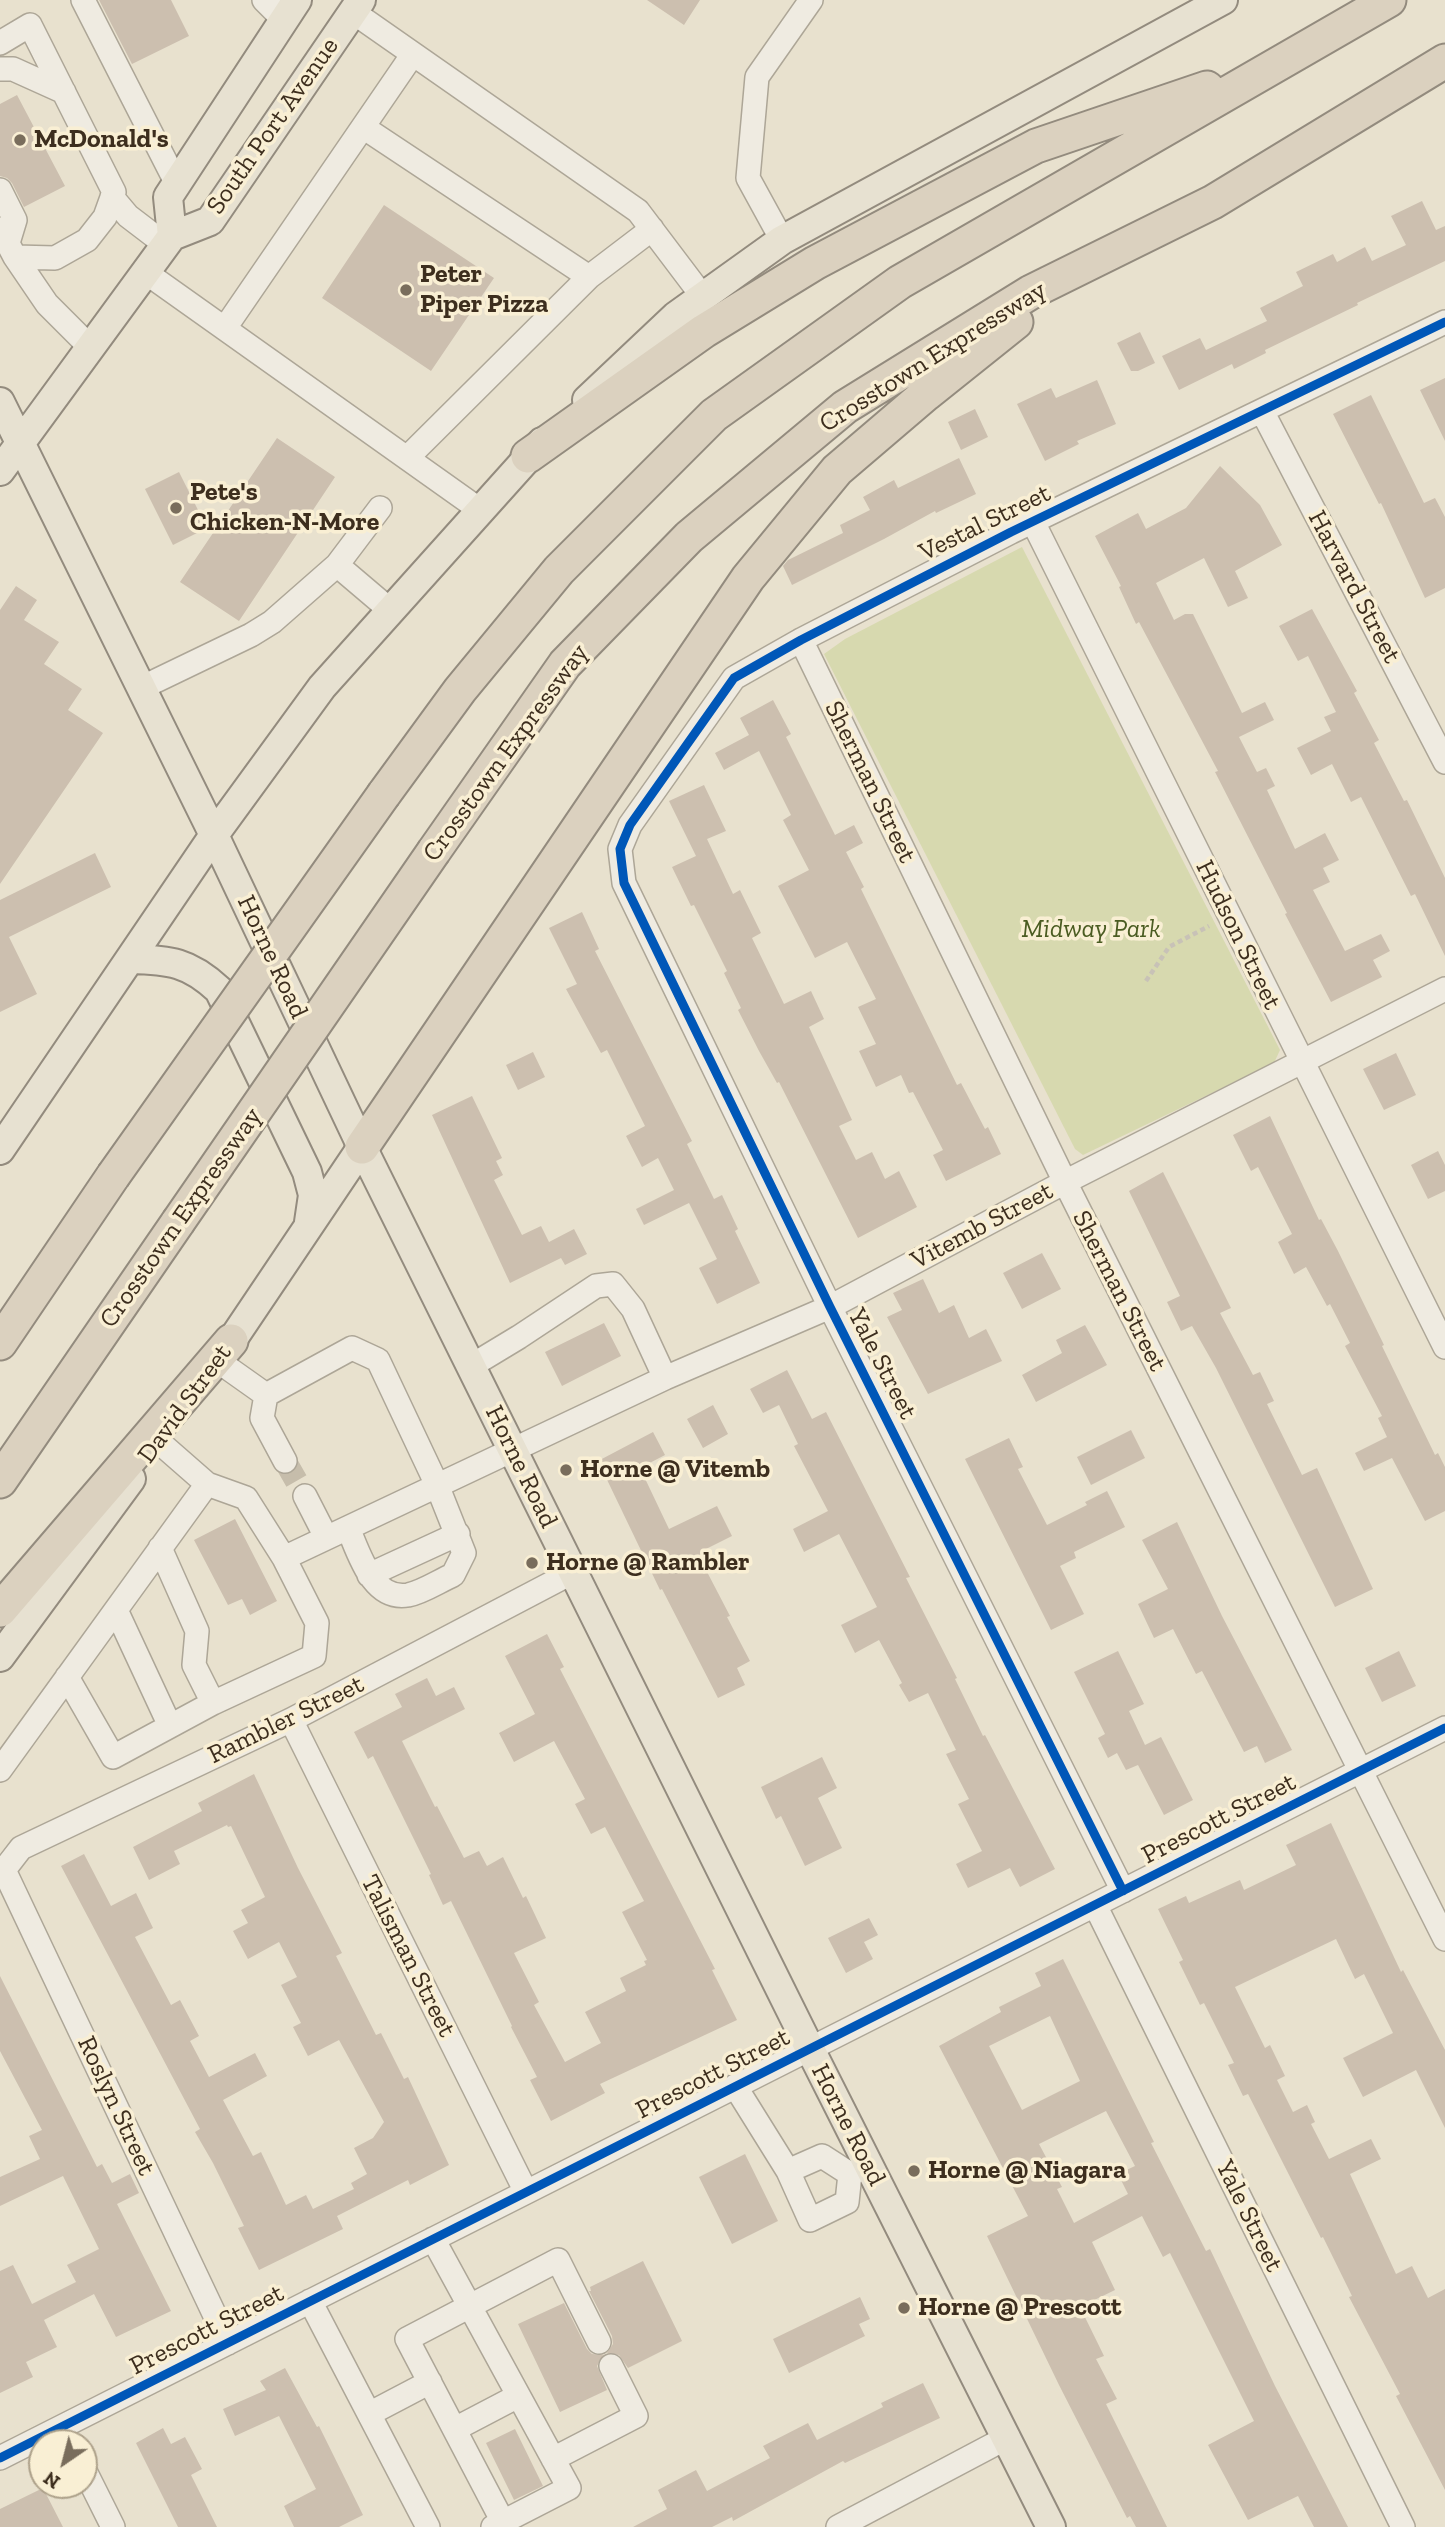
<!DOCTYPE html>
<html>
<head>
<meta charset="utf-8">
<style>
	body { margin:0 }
	#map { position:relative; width:1445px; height:2527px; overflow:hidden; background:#e8e1ce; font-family:"Zilla Slab",serif }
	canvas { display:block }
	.north { position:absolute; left:28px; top:2429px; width:70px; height:70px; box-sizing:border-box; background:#f9efd4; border:2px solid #aea28b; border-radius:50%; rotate:215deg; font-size:19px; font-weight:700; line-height:28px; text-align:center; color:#3d2e1e }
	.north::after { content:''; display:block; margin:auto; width:24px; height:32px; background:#796d5c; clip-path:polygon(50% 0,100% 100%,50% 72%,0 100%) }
</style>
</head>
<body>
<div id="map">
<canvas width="1445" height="2527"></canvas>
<div class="north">N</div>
</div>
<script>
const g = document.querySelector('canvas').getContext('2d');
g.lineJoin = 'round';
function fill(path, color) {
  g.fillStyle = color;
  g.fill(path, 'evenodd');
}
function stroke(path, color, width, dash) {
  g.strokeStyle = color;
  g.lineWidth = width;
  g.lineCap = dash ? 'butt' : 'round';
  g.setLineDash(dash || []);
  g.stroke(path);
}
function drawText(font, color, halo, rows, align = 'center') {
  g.font = font + ' "Zilla Slab",serif';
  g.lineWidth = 7;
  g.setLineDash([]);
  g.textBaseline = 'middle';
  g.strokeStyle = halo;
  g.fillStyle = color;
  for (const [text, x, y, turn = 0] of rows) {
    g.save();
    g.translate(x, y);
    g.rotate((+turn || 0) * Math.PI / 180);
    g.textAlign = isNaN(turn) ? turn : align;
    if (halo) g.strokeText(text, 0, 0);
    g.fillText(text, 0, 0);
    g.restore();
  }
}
fill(new Path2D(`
	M1022 547 1280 1050 1274 1063 1083 1155 1075 1149 824 654 845 639Z`), '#d7d9af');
fill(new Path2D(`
	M99 0H171L189 36 132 64Z
	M647 0H700L684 25Z
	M17 95 65 186 24 207 12 183 7 178 0 176V104Z
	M1422 201 1436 230 1445 226V261L1357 303 1358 305 1265 350 1266 353 1234 369 1232 364 1179 390 1162 356 1200 338 1206 350 1267 321 1260 308 1303 286 1296 272 1333 254 1337 262 1365 247 1372 261 1406 245 1391 216Z
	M384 205 494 278 431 371 322 298Z
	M1140 332 1155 363 1138 371H1131L1117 343Z
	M1445 378V441L1420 390Z
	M1097 380 1116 424 1077 441 1079 444 1045 461 1017 404 1051 388 1056 398Z
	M1371 395 1424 503 1435 498 1445 517V588L1425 598 1381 503 1379 504 1333 414Z
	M975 409 988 437 961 450 948 422Z
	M277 438 335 477 239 621 180 582Z
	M959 458 976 494 936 513 935 511 884 539 792 585 783 566 788 560 843 533 840 525 870 510 863 497 894 480 898 488Z
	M1220 466 1260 505 1282 545 1235 571 1248 598 1228 607 1204 558 1156 583 1174 620 1185 614H1193L1242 713 1265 702 1274 720 1239 737 1257 772 1266 768 1275 786 1267 790 1295 849 1325 833 1339 860 1323 868 1330 882 1313 890 1345 951 1381 934 1390 951 1373 960 1382 977 1331 1002 1285 914 1287 913 1215 772 1218 771 1139 622 1136 624 1119 587 1121 586 1095 536 1138 513 1146 529 1186 508Z
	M179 472 207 528 173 545 145 489Z
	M16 586 37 600 24 620 59 642 44 664 82 689 68 710 103 733 0 884V610Z
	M1312 609 1357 691 1354 693 1379 740 1374 743 1404 801 1407 800 1445 878V956L1415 894 1411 896 1361 797 1351 802 1332 764 1311 775 1297 748 1331 731 1324 717 1336 712 1308 656 1298 661 1279 626Z
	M773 700 791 734 786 737 835 835 854 825 863 843 846 852 864 887 861 889 957 1085 961 1083 985 1129 988 1127 1001 1154 946 1181 933 1155 943 1150 913 1092 909 1093 901 1075 876 1087 859 1051 876 1044 858 1007 876 999 847 942 815 958 778 886 809 870 783 820 791 815 759 751 724 770 715 753 749 735 740 718Z
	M704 785 726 831 707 839 733 894 740 890 761 933 752 938 784 1004 811 991 824 1019 809 1027 852 1120 839 1126 856 1160 872 1152 885 1179 899 1171 917 1207 858 1238 779 1082 777 1083 759 1051 738 1010 741 1008 724 973 727 971 694 905 691 906 672 867 696 856 669 801Z
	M95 853 111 887 9 937 37 994 0 1012V900Z
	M582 912 599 949 595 951 692 1141 687 1144 714 1199 722 1195 738 1229 735 1231 760 1283 717 1304 699 1268 717 1259 689 1203 644 1225 636 1209 674 1190 658 1158 642 1167 626 1136 645 1126 607 1050 601 1053 566 989 577 984 549 928Z
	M533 1052 545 1077 518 1090 506 1065Z
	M1396 1053 1416 1095 1384 1110 1363 1069Z
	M472 1096 502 1158 496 1161 503 1175 494 1180 522 1235 541 1226 549 1242 574 1229 587 1254 565 1265 561 1258 510 1283 432 1115Z
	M1270 1116 1319 1220 1321 1219 1338 1251 1384 1345 1382 1346 1435 1455 1438 1453 1445 1467V1511L1425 1521 1392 1458 1364 1471 1355 1453 1387 1437 1378 1418 1382 1416 1345 1346 1350 1343 1330 1304 1327 1306 1306 1267 1294 1274 1278 1242 1292 1234 1258 1167 1251 1171 1233 1135Z
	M1438 1151 1445 1165V1191L1428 1199 1411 1165Z
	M1163 1172 1231 1308 1220 1313 1253 1375 1260 1372 1274 1401 1267 1404 1302 1475 1317 1468 1373 1589 1335 1607 1216 1368 1192 1326 1181 1331 1167 1302 1180 1296 1129 1191Z
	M1042 1253 1061 1289 1022 1309 1003 1273Z
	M923 1279 939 1313 954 1305 969 1338 986 1329 1002 1361 928 1394 887 1317 902 1310 893 1293Z
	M604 1323 621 1356 562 1386 545 1352Z
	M1085 1325 1107 1365 1036 1402 1022 1375 1062 1353 1056 1340Z
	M787 1370 812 1419 826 1412 910 1577 906 1578 957 1678 955 1679 983 1736 985 1735 1055 1869 1020 1887 1010 1868 968 1888 956 1864 982 1851 958 1804 969 1799 946 1754 956 1750 928 1693 909 1702 899 1685 902 1683 879 1640 855 1653 841 1625 877 1607 839 1534 804 1552 793 1529 828 1511 794 1446 798 1444 779 1405 763 1413 750 1389Z
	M713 1405 728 1434 703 1448 687 1419Z
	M1131 1430 1145 1458 1091 1485 1077 1457Z
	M653 1432 665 1455 640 1468 669 1529 717 1506 732 1536 700 1552 707 1567 705 1568 730 1616 727 1617 750 1661 737 1668 745 1685 718 1698 662 1589 660 1590 598 1461Z
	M1009 1438 1023 1467 1018 1469 1047 1525 1087 1505 1085 1502 1107 1491 1125 1527 1074 1552 1076 1558 1060 1566 1084 1614 1051 1630 965 1459Z
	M235 1519 277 1601 250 1615 242 1599 228 1605 194 1540Z
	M1177 1522 1222 1616 1292 1750 1265 1763 1257 1746 1244 1752 1202 1671 1196 1674 1173 1629 1154 1638 1138 1604 1168 1589 1142 1540Z
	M547 1634 564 1667 560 1669 715 1969 712 1970 737 2020 600 2084 605 2093 551 2121 530 2080 537 2077 511 2027 512 2026 451 1901 443 1905 429 1875 431 1874 373 1756 368 1759 354 1732 402 1707 395 1694 427 1678 436 1696 454 1687 465 1709 402 1741 435 1807 437 1806 464 1858 479 1851 487 1866 503 1857 523 1898 526 1896 546 1938 514 1953 539 2002 534 2005 565 2062 601 2043 585 2012 626 1991 620 1978 646 1965 644 1961 647 1960 622 1912 644 1901 605 1827 591 1834 575 1804 585 1799 554 1741 514 1762 499 1733 535 1714 505 1656Z
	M1118 1651 1144 1704 1129 1711 1145 1745 1161 1737 1193 1800 1164 1815 1138 1765 1126 1770 1117 1753 1108 1758 1098 1738 1105 1734 1074 1672Z
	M1399 1651 1416 1686 1382 1702 1365 1668Z
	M822 1757 837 1788 818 1798 842 1848 805 1866 781 1816 776 1819 761 1787Z
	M254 1774 298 1868 342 1953 336 1956 376 2035 381 2033 404 2079 408 2077 449 2165 410 2185 408 2180 337 2216 343 2229 259 2270 238 2228 244 2226 213 2163 195 2132 200 2129 61 1866 84 1854 111 1906 136 1893 153 1928 135 1937 171 2005 180 2000 199 2036 190 2041 209 2077 255 2053 267 2076 223 2100 253 2156 261 2152 286 2205 306 2195 313 2209 354 2189 351 2183 367 2174 354 2148 373 2138 384 2122 339 2040 308 2056 293 2027 301 2023 281 1985 297 1977 279 1942 248 1959 233 1931 248 1923 241 1910 265 1897 231 1826 228 1827 227 1825 174 1851 180 1864 149 1880 133 1847 202 1811 198 1803Z
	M1331 1823 1401 1972 1403 1970 1445 2050V2128L1416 2070 1363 2097 1343 2058 1393 2033 1364 1974 1355 1979 1336 1939 1235 1987 1265 2048 1270 2045 1285 2076 1277 2080 1293 2112 1307 2105 1315 2122 1311 2124 1329 2159 1371 2139 1381 2159 1350 2174 1396 2274 1412 2266 1428 2298 1445 2289V2490L1396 2396 1400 2394 1349 2297 1352 2296 1323 2237 1321 2238 1248 2094 1243 2096 1228 2065 1234 2063 1204 2003 1200 2005 1179 1962 1183 1960 1158 1909 1186 1896 1189 1903 1240 1880 1244 1890 1296 1865 1286 1845Z
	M869 1918 878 1935 864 1942 873 1959 846 1973 828 1938Z
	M1063 1959 1154 2142 1151 2143 1206 2251 1210 2249 1275 2386 1348 2527H1314L1298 2496 1248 2520 1208 2445 1254 2421 1170 2253 1163 2257 1142 2216 1092 2242 1115 2290 1080 2307 1104 2356 1096 2359 1117 2399 1106 2404 1167 2527H1136L1130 2516 1127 2518 1059 2385 987 2236 1028 2216 939 2046 1001 2012 999 2007 1041 1986 1035 1973ZM1050 2016 1080 2081 1022 2110 989 2046ZM1106 2111 1135 2166 1118 2174 1128 2194 1074 2223 1057 2189 1062 2187 1039 2144Z
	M0 1976 97 2167 102 2164 112 2183 130 2174 139 2193 117 2204 171 2311 116 2337 94 2294 44 2320 57 2347 26 2362 33 2377 0 2393V2271L13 2265 32 2304 76 2282 67 2265 99 2249 63 2176 0 2206V2177L40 2159 29 2136 42 2130 0 2051Z
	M745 2154 778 2221 732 2244 699 2177Z
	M643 2261 682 2341 628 2368 619 2355 607 2353 613 2344 612 2336 589 2291H591L590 2287Z
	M860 2297 870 2319 859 2324 865 2336 789 2373 773 2339Z
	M564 2303 587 2349 592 2354 603 2355 597 2366 607 2390 560 2412 518 2324Z
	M285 2368 317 2427 319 2426 363 2515 339 2527H294L284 2506 316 2489 279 2416 235 2436 223 2409 266 2390 260 2381Z
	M923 2383 940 2418 845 2463 843 2461 733 2521 732 2517 712 2527H633L667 2509 658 2490 696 2470 707 2491 770 2458 763 2446 808 2423 817 2440 883 2407 881 2403Z
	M163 2428 171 2444 185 2437 202 2469 191 2475 217 2527H178L136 2443Z
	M515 2429 543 2486 514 2500 486 2443Z
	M43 2488 63 2527H0V2509Z`), '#ccbfaf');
stroke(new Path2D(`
	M285 1461 305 1496`), '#c6bdab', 23, [23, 11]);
const minor = new Path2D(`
	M83 0 177 184
	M264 0 284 20
	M353 12 638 211 703 297
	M0 43 30 25 114 192 105 217 87 240 55 258 15 257 0 229
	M0 69H13L64 92
	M363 127 589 277
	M0 190 15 220 8 243
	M112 197 128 216 166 245
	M782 240 748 178 757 77 811 0
	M15 257 47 304 90 347
	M145 272 480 510
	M225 328 413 54
	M1262 411 1445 762
	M407 458 589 277 652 229
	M1033 522 1445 1347
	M337 565 380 508
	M801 640 1065 1182 1445 1939
	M141 688 251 635 272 622 337 565 390 610
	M218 1361 266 1395
	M471 1366 519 1337 596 1286 613 1284 633 1309 665 1378
	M266 1395 352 1348 378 1360 437 1485 464 1553 453 1575C439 1581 423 1592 408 1595 372 1601 359 1553 348 1528
	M266 1395 262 1418 285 1461
	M207 1484 246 1498 284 1558 665 1378 830 1307 1065 1182 1445 989
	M305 1496 326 1537
	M160 1548 197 1631 194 1665 213 1703
	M369 1575 458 1534
	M116 1610 170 1726
	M67 1677 113 1757 213 1703 314 1656 317 1623 284 1558
	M291 1720 526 2192
	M0 1770 207 1484 159 1442
	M1123 1891 830 1307 624 883 620 849 630 825 734 678 801 640 1011 532 1445 322
	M1095 1905 1403 2527
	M735 2086 788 2171 810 2220 847 2202 850 2174 869 2166
	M788 2171 822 2156 850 2174
	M433 2239 569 2488 493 2527
	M310 2301 428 2527
	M228 2343 4 1870 21 1848 291 1720 573 1572
	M369 2414 430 2382
	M455 2429 518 2396
	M0 2458 1445 1728
	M553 2459 636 2416 611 2366
	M84 2469 113 2527
	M503 2522 407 2339 558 2260 599 2342
	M838 2527 1008 2437`);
const major = new Path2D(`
	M172 236 168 197 297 0
	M587 400 676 316 782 240 1223 0
	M0 402 214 835 362 1147 810 2049 1051 2527
	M0 471 172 236 210 221 361 0
	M130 959C170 960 189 962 219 990L307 1172 313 1195 309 1222
	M0 1150 214 835 322 687 542 442
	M220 1358 362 1147
	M0 1657 131 1479`);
const highway = new Path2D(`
	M528 456 704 331 815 263 1036 146 1207 88
	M384 794 460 690 559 570 714 415 900 282 1389 0
	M434 851 565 664 689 537 845 407 1031 292 1213 202 1445 61
	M362 1147 748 578 837 470 926 394 1016 322
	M0 1343 113 1176
	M0 1481 178 1222
	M0 1610 231 1341`);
stroke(minor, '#ada697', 26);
stroke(major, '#938b7e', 32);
stroke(highway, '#938b7e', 37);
stroke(new Path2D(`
	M1146 981 1169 947 1209 926`), '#c8c2b7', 4.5, [5, 3.5]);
stroke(minor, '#efebe1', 23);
stroke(major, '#e7e1d1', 28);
stroke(highway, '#dbd1bf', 33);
const highwayBridge = new Path2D(`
	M113 1176 384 794
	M178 1222 434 851`);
stroke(highwayBridge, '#938b7e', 37, []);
stroke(highwayBridge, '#dbd1bf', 33);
stroke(new Path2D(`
	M1123 1891 830 1307 624 883 620 849 630 825 734 678 801 640 1011 532 1445 322
	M0 2458 1445 1728`), '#0057b8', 9);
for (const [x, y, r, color] of [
	[20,140,7,"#796d5c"],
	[406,290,7,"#796d5c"],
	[176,508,7,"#796d5c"],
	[566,1470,7,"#796d5c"],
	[532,1563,7,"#796d5c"],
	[914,2171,7,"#796d5c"],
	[904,2308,7,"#796d5c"]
]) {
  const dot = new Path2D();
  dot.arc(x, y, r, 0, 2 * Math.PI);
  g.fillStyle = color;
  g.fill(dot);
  stroke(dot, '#f9efd4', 2.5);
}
drawText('26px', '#3d2e1e', '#f9efd4', [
	["South Port Avenue",273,126,-55],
	["Crosstown Expressway",933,357,-32],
	["Vestal Street",985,523,-26],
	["Harvard Street",1354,587,62],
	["Crosstown Expressway",506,753,-54],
	["Sherman Street",870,782,64],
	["Hudson Street",1238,935,64],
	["Horne Road",272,957,65],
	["Crosstown Expressway",181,1218,-55],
	["Vitemb Street",982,1226,-28],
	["Sherman Street",1119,1291,63],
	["Yale Street",882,1364,63],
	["David Street",185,1404,-54],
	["Horne Road",521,1467,64],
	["Rambler Street",286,1720,-26],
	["Prescott Street",1219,1819,-27],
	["Talisman Street",408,1956,63],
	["Prescott Street",713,2074,-27],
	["Roslyn Street",116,2106,65],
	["Horne Road",848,2125,63],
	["Yale Street",1249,2216,64],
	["Prescott Street",207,2330,-27]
]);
drawText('bold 26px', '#3d2e1e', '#f9efd4', [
	["McDonald's",34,140],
	["Peter",420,275],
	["Piper Pizza",420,305],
	["Pete's",190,493],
	["Chicken-N-More",190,523],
	["Horne @ Vitemb",580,1470],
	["Horne @ Rambler",546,1563],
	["Horne @ Niagara",928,2171],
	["Horne @ Prescott",918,2308]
], 'left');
drawText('italic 26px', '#4b5c22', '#f9efd4', [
	["Midway Park",1091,930]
]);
</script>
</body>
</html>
